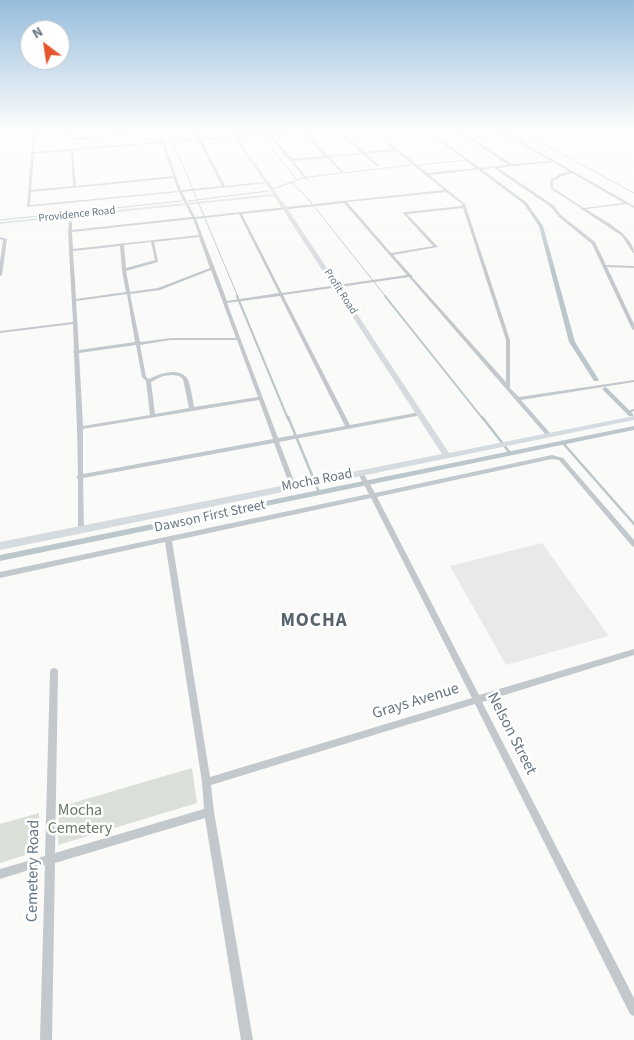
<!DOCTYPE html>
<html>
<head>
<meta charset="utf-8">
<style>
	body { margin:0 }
	#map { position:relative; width:634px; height:1040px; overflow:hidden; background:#fafaf8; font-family:"Source Sans 3",sans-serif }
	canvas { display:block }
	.north { position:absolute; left:20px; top:20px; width:50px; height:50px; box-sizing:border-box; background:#fff; border:1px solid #c1c8cd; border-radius:50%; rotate:329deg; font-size:14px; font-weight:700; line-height:20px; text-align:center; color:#657683 }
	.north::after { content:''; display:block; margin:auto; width:18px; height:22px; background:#e4572e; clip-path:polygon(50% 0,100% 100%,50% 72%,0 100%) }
</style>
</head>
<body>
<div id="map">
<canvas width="634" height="1040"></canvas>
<div class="north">N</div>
</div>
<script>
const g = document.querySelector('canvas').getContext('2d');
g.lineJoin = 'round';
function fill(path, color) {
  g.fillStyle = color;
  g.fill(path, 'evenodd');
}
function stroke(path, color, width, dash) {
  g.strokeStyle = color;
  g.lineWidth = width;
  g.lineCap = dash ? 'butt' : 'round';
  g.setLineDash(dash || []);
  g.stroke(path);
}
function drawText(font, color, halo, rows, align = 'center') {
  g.font = font + ' "Source Sans 3",sans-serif';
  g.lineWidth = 5;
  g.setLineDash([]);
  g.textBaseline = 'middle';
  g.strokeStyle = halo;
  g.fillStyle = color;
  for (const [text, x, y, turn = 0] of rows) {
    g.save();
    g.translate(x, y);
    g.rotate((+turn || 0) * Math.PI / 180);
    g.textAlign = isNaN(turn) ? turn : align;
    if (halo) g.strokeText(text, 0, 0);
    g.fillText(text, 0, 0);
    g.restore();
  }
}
fill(new Path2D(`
	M542 543 609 636 506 665 450 566Z`), '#e8e9e9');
fill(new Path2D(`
	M192 768 197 803 58 845 59 807Z
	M39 813 38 851 0 863V824Z`), '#dadfd7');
stroke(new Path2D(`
	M168 130 238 297
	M257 130 297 180
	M518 130 634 193
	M418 165 468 160
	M308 177 412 165
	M291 182 305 195 386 297
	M273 189 303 178
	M188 201 268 191
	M0 220 182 201`), '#bbc7cb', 1);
stroke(new Path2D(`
	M237 296 288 419
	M385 296 483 419
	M628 412 634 410`), '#bbc7cb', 2);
stroke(new Path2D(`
	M288 417 319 492
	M482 417 510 453
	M562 442 634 524`), '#bbc7cb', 2.5);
fill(new Path2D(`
	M425 130H428L526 202 543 226 575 342 599 380 598 381H594L569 342 539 226 524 204Z
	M605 387 607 388 633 414V416H629L602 389Z
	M634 426V430L0 561V555Z`), '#bbc7cb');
fill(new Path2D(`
	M34 130H36L34 152 161 142 157 130H159L163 142 197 139 193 130H195L200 139 268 133 269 132 270 133 301 130H318L305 132 328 156 362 153 337 130H339L364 152 394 149 371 130H373L427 173 508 165 456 130H459L470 137 504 134 498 130H501L634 206V208L627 204 586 209C601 219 633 234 634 253H633L622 236 583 210H581V208L551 189 550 180 560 174 570 172 553 162 498 168 553 205 561 215 595 242 606 265 634 266V268L607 267 634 324V330L632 329 592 244 559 217 551 207 494 168 429 175 465 204 510 340V388L519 397 634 380V382L521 400 550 433 551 434 550 435H546L409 277 283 295 350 425 420 412 422 413V415L279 442 296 486 293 488 290 486 274 443 83 478 84 529 83 531H79L78 529V479L76 477 78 475 77 428 74 353 73 352 74 351 73 324 0 333V331L73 322 68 231 69 221 72 222V230L192 217 179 192 27 207 31 154V153L32 152ZM302 132 325 156 292 159 271 134ZM269 135 306 180 308 179 293 161 327 158 342 173 343 171 329 157 363 154 378 167 379 165 366 154 396 151 444 190 195 217 182 192 266 183 265 182 225 186 201 140ZM506 135 551 161 512 164 472 138ZM198 140 222 186 181 190 164 143ZM162 143 173 176 76 186 73 150ZM71 151 73 186 31 190 34 154ZM572 173 624 203 584 208 553 188V181L562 176ZM174 178 178 191 30 205 31 192ZM446 192 462 204V206L405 212 403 213 433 246 391 253 347 202ZM344 203 407 275 282 293 242 214ZM463 208 506 340V382L412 277V275H411L393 255 438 247 407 214ZM239 214 279 293 227 301 196 219ZM193 219 199 235 73 249 72 232ZM199 237 210 268 158 288 130 292 126 271 158 262 154 242ZM151 242 155 260 126 268 124 245ZM120 246 122 270 126 292 76 299 73 251ZM211 270 236 338H171L140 342 130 294 160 290ZM127 294 135 342 79 350 76 301ZM280 296 345 426 278 438 227 303ZM171 340H237L258 397 194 407C193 401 190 380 186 377 178 367 158 374 149 379L146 377 140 345ZM136 345 142 377 146 381 150 415 83 426 79 353ZM172 375 179 376 183 379 189 408 155 414 151 382 163 376ZM259 400 273 439 83 474V429Z
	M70 130H72V138H73L129 134 130 135 73 140 70 138Z
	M0 237 7 239 2 275 0 276V262L3 240 0 239Z
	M552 455 563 458 634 540V547L632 546 559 460 552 459 377 497 479 695 634 649V655L482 702 634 998V1016L630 1014 475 704 211 785 214 812 253 1040H241L205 818 55 863 52 1040H40L45 865 0 879V869L45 856 50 672 51 669 54 668 57 669 58 672 55 853 204 809 202 782 165 542 0 578V572L369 494 357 472 360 470 362 471 375 493ZM371 498 472 698 210 777 172 541Z`), '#c3c8cc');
fill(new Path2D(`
	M228 130H232L287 208 449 453 634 416V420L0 550V542L442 454 274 196 0 224V222L273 194Z`), '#d6dbdf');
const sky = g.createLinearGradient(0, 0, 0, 276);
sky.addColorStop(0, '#96bcdc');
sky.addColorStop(0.47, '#fdfdfc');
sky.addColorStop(1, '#fdfdfc00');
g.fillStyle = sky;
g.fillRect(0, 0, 634, 276);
drawText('11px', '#657683', '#fff', [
	["Providence Road",77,215,-6],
	["Profit Road",340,292,57]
]);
drawText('14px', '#657683', '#fff', [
	["Mocha Road",317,481,-11],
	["Dawson First Street",210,517,-12]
]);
drawText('16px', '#657683', '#fff', [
	["Grays Avenue",416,702,-17],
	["Nelson Street",511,734,63],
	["Cemetery Road",34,871,-89]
]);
drawText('16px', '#687a64', '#fff', [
	["Mocha",80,811],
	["Cemetery",80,829]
]);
g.letterSpacing = '1px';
drawText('bold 19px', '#57646e', '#fff', [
	["MOCHA",314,622]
]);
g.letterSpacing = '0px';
</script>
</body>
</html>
